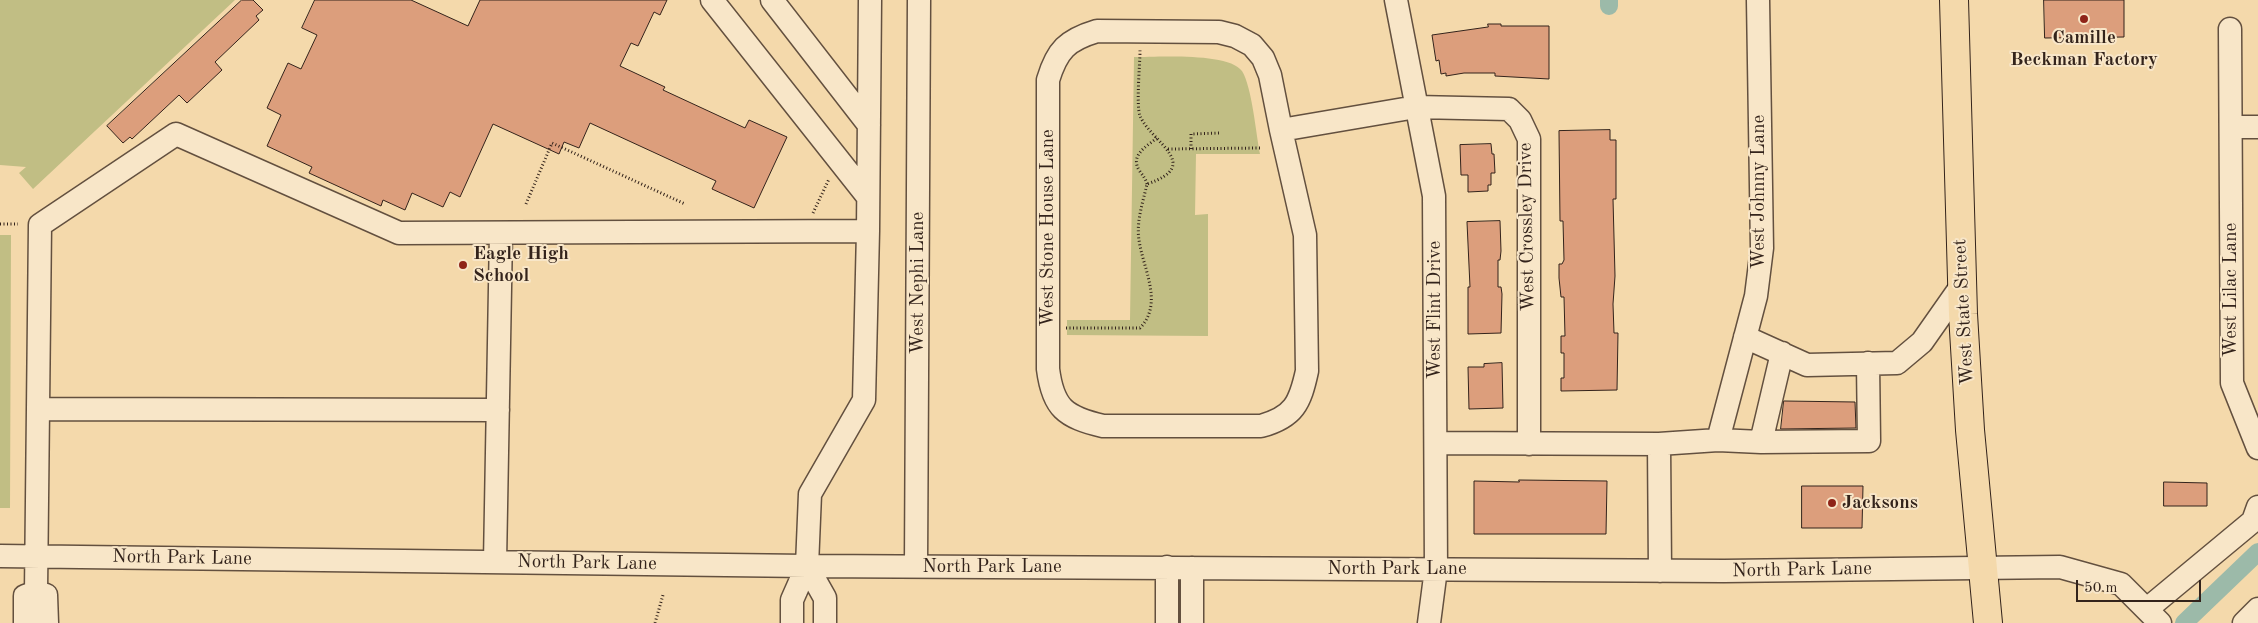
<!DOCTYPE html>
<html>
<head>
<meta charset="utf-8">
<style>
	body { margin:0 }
	#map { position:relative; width:2258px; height:623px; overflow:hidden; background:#f4d9ab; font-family:"Old Standard TT",serif }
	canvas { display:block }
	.scale { position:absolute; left:2076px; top:580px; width:125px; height:22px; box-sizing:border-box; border:2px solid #33231b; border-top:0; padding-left:6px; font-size:15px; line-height:18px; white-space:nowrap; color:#33231b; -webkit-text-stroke:4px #f8e6c8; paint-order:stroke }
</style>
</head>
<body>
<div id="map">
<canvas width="2258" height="623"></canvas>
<div class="scale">50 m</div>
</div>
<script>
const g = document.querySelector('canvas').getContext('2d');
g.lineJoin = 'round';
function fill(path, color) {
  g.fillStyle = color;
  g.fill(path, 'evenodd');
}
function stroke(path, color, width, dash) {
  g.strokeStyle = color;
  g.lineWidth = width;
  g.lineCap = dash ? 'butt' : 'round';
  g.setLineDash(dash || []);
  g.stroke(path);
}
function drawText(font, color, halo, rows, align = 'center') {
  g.font = font + ' "Old Standard TT",serif';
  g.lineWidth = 4;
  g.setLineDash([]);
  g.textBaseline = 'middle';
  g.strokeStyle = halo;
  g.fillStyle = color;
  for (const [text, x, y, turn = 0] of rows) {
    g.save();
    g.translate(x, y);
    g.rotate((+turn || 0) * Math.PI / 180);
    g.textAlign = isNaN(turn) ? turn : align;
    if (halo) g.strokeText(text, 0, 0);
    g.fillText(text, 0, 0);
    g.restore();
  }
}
fill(new Path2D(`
	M0 0H235L33 189 19 173 26 167 0 165Z
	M1134 57C1156 57 1229 52 1242 71 1252 87 1256 134 1260 154H1196L1195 215 1208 214V336L1067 335V320H1130Z
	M0 235H11L10 508H0Z`), '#c1be84');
stroke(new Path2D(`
	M1609 0V6
	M2184 623 2258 552`), '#9cbaa9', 18);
const building = new Path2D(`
	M242 0H253L263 10 256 16 259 20 215 62 222 70 187 103 179 95 132 139 130 137 123 143 107 126Z
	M315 0H411L468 26 480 0H667L660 15 654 12 638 46 631 43 620 66 665 87 663 90 745 128 749 120 787 137 754 208 712 189 716 181 590 123 579 148 564 142 559 154 493 124 460 197 450 192 443 207 412 193 405 210 383 200 381 206 309 173 312 167 267 146 281 115 267 108 288 63 301 69 317 35 302 28Z
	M2044 0H2124V37L2045 38Z
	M1488 24H1501V26H1549V79L1495 76V73H1464L1446 76V73L1441 74 1439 60 1436 61 1432 35 1488 27Z
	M1610 130V140H1616V199H1613L1615 276 1613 304 1614 333H1618L1617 390 1561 391V378H1564V353H1561V336H1565L1564 297H1561L1559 278V264H1562L1564 260 1563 221H1560L1559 131Z
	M1491 144 1492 154H1494L1495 173H1491V185H1488V191L1468 192V175H1461L1460 145Z
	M1500 221 1501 251 1500 260H1498V287H1501L1502 294 1501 333 1468 334V287H1470L1467 222Z
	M1502 363 1503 408 1469 409 1468 367H1484V364Z
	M1784 401 1855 402 1856 428 1781 429Z
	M1519 480 1607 481 1606 534H1474V481L1519 482Z
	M2164 482 2207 483V506H2164Z
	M1802 486H1863L1862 528H1802Z`);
fill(building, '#dc9e7c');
stroke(building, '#33231b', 1);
const minor = new Path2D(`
	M712 0 868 197
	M772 0 869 125
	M1396 0 1434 196 1436 569 1429 623
	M2230 29 2232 383 2258 448
	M1097 31 1219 32 1235 36 1252 45 1263 58 1270 75 1281 130 1305 235 1307 371C1300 403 1294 417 1261 426H1103C1065 417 1053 408 1048 369V80C1057 50 1067 40 1097 31Z
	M2231 127H2258
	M1281 130 1416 107 1509 109 1520 120 1529 139V444
	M868 231 870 0
	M1745 337 1807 365 1897 363 1922 342 1962 285
	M38 409 498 410
	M1718 440 1761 442 1782 353
	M1761 442 1869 441 1868 363
	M1436 443 1659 444 1718 440 1756 296 1762 248 1758 0
	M1659 444 1660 571
	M0 556 807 566 1724 571 2060 567 2121 584 2160 623
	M495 562 501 233
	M916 566 919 0
	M36 592 40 225 176 134 399 233 868 231 864 400 810 494 807 566
	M2147 609 2253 521 2258 507
	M25 623V596L36 592 46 595 47 623
	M792 623V600L807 566 825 598V623
	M1167 623V567
	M1192 623V568
	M2244 623 2258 609`);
const major = new Path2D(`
	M1954 0 1963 314 1970 430 1988 623`);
stroke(minor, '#63503f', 25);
stroke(major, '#33231b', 30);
stroke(new Path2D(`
	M1168 149 1261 148
	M1191 149V134L1219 133
	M1147 184C1145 177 1142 175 1139 170 1130 155 1147 146 1157 138
	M526 204 552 143 685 204
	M813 213 829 179
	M0 224H18
	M1066 328H1140C1164 303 1143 269 1139 240 1136 222 1143 202 1147 184 1204 165 1151 142 1140 116 1136 105 1140 65 1140 50
	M655 623 663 595`), '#33231b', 3, [1, 2.5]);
stroke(minor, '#f8e6c8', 22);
stroke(major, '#f4d9ab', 28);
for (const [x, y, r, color] of [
	[2084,19,5,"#8f2418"],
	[463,265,5,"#8f2418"],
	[1832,503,5,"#8f2418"]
]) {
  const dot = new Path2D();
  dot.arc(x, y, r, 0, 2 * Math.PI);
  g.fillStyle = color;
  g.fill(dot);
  stroke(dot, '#f8e6c8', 2);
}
drawText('bold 19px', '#33231b', '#f8e6c8', [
	["Camille",2084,38,"center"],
	["Beckman Factory",2084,60,"center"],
	["Eagle High",473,254],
	["School",473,276],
	["Jacksons",1842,503]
], 'left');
drawText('19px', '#33231b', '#f8e6c8', [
	["West Johnny Lane",1759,192,-90],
	["West Crossley Drive",1527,227,-91],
	["West Stone House Lane",1048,228,-90],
	["West Nephi Lane",918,283,-90],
	["West Lilac Lane",2231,290,-90],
	["West Flint Drive",1435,310,-90],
	["West State Street",1964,312,-93],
	["North Park Lane",182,558,1],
	["North Park Lane",587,563,1],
	["North Park Lane",992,567],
	["North Park Lane",1397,569],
	["North Park Lane",1802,570,-1]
]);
</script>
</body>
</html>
